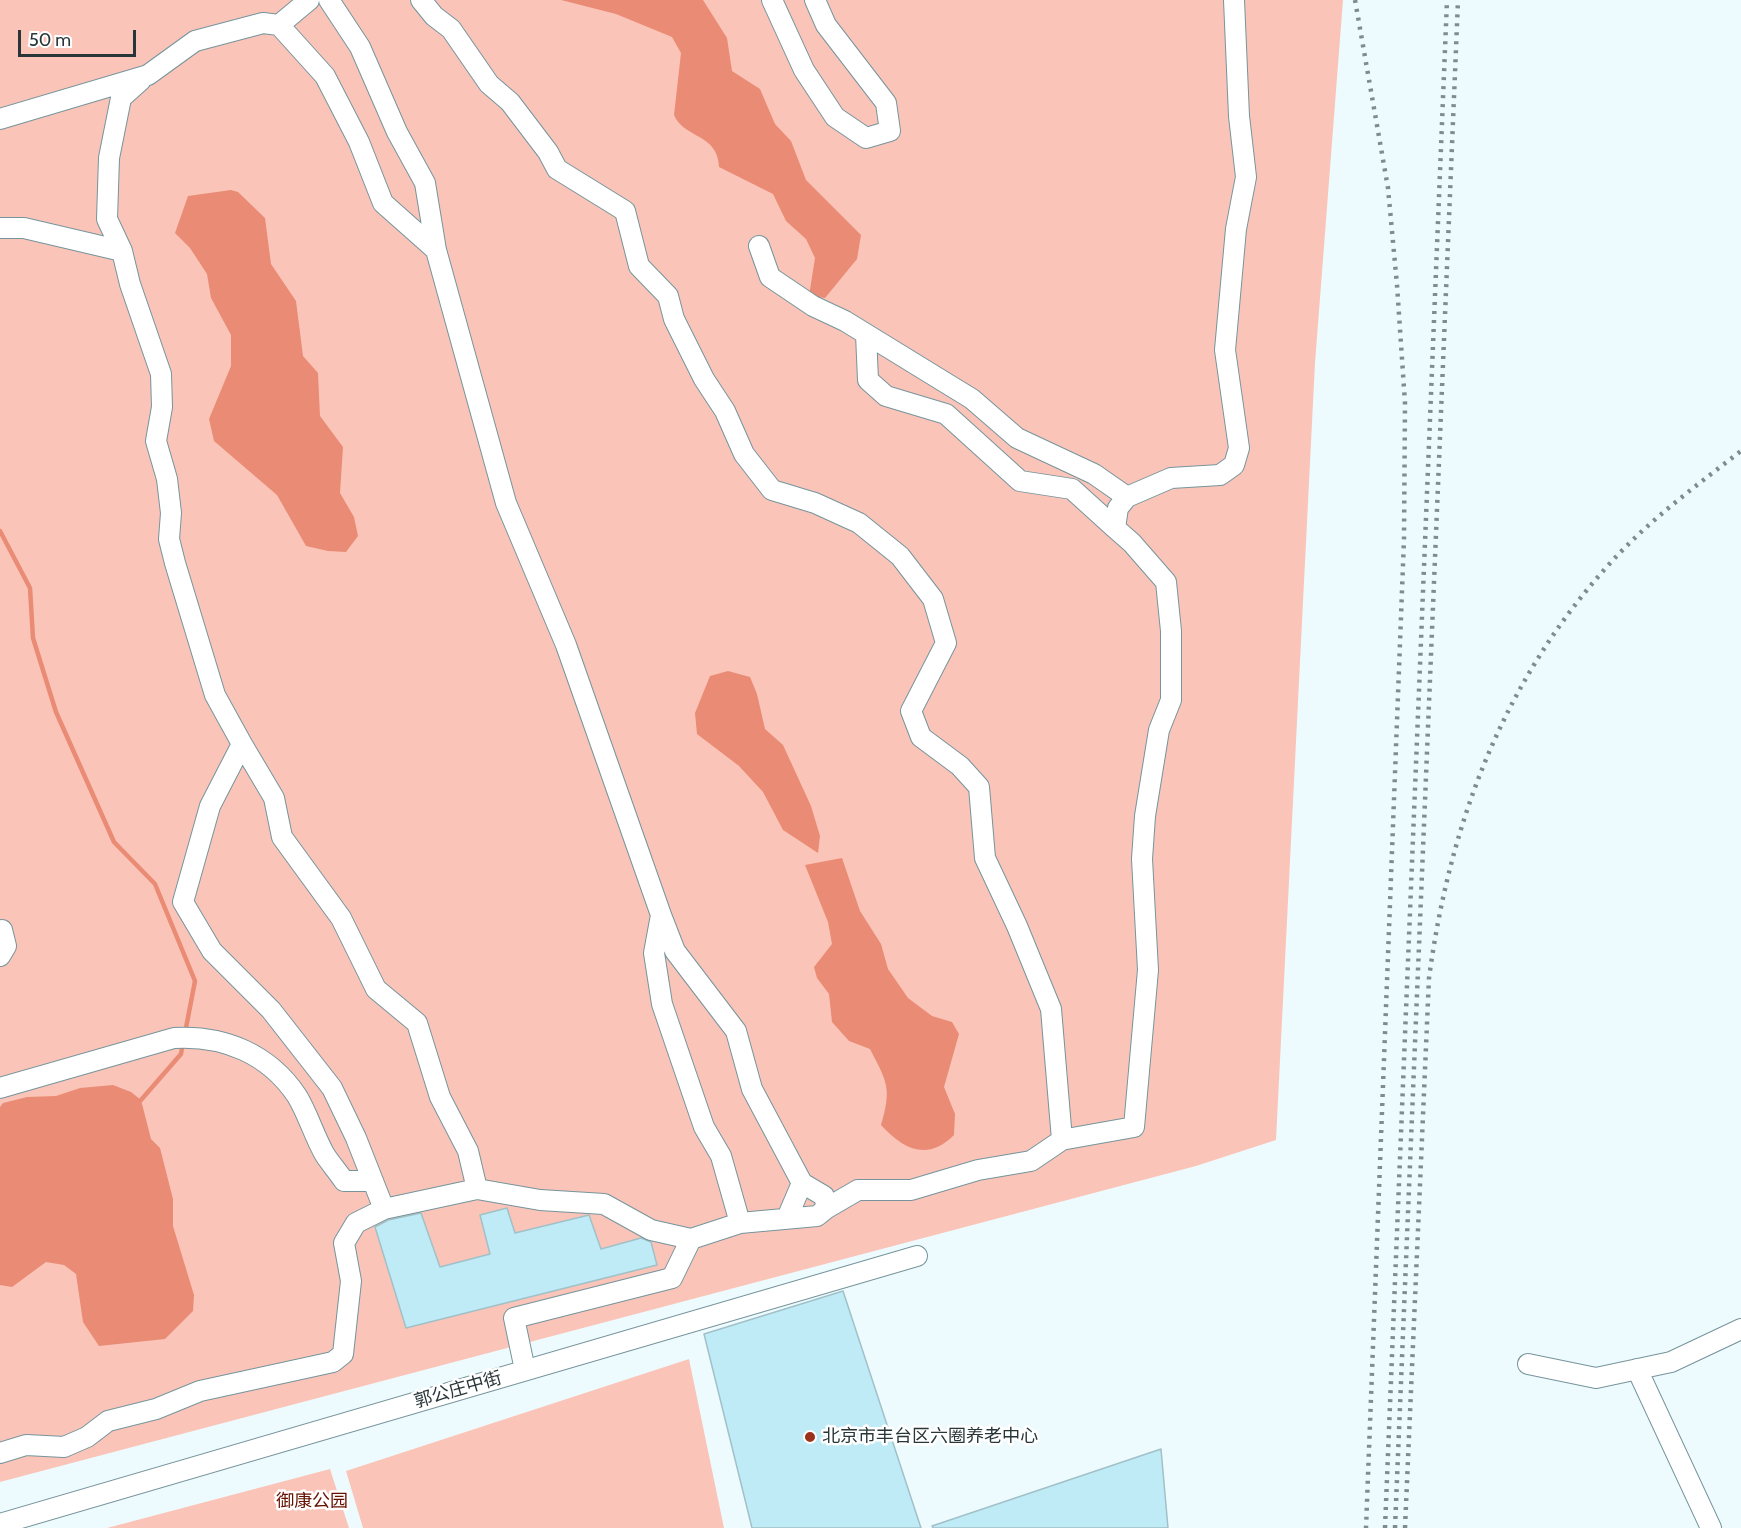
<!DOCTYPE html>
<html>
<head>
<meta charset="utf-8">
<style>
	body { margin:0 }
	#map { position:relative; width:1741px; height:1528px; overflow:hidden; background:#eefbfe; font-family:Cabin,sans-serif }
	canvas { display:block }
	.scale { position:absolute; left:18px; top:30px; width:118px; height:27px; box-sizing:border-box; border:3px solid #293639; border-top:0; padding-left:8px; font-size:18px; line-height:21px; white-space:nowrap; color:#293639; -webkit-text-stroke:4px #fff; paint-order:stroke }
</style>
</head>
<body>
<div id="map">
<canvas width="1741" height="1528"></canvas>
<div class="scale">50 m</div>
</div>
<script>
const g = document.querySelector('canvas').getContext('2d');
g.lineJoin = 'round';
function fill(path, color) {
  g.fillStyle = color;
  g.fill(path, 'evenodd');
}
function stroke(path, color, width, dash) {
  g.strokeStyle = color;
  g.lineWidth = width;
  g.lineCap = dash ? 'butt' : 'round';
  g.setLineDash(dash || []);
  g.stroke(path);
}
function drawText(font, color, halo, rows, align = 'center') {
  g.font = font + ' Cabin,"Noto Sans SC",sans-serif';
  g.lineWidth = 5;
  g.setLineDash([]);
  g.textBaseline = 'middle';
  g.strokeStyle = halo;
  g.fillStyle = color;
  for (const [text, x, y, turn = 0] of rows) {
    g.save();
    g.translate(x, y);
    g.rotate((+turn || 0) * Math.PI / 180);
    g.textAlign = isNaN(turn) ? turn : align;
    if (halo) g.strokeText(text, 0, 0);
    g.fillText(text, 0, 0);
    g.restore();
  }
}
fill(new Path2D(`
	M0 0H1343L1315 363 1276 1140 1196 1166 0 1482Z
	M689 1359 724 1528H363L346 1471Z
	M330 1469 349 1528H107Z`), '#fac5b8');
fill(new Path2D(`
	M561 0H703L727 38 732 71 760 89 775 124 791 141 806 180 861 235 857 259 825 298 809 296 815 258 806 239 786 221 773 194 719 167C718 133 684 139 674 115L681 53 672 37 616 14Z
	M231 190 238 192 265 218 271 264 296 301 303 356 318 373 320 416 343 447 340 493 354 517 358 536 346 552 328 551 306 546 277 495 214 441 209 419 231 366V335L211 298 207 274 190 248 175 233 188 196Z
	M728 671 750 677 757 694 765 729 783 745 811 806 820 836 818 853 783 830 763 792 739 766 697 734 695 713 710 676Z
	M842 858 860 911 881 944 888 969 908 998 932 1016 952 1022 959 1034 944 1087 955 1114 954 1135C927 1162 903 1149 881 1125 892 1088 887 1082 870 1049L849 1041 832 1022 829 994 817 978 814 967 832 944 828 922 805 865Z
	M113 1085 131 1092 141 1100 151 1139 160 1148 173 1199V1226L194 1295 193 1311 165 1339 99 1346 83 1322 76 1274 64 1265 46 1262 12 1287 0 1285V1107L3 1103 27 1097 56 1096 80 1088Z`), '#ea8b75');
stroke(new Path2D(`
	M0 531 30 588 33 638 56 712 114 842 155 884 195 981 185 1033
	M141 1100 181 1054 183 1042`), '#ea8b75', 4.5);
const building = new Path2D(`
	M507 1208 515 1233 589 1215 601 1249 641 1238 651 1242 657 1265 406 1328 375 1227 388 1220 421 1213 440 1267 490 1254 480 1215Z
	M843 1291 921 1528H752L704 1334Z
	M1161 1449 1168 1528H933L932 1526Z`);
fill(building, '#beebf6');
stroke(building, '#a1c0c8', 1.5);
const minor = new Path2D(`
	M329 0 360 47 397 132 425 183 436 250
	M421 0 434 16 451 29 489 84 510 102 548 152 557 169 625 211 639 266 668 296 674 319 704 379 725 411 744 454 772 490 815 503 859 523 900 556 933 599 946 643 911 711 921 737 960 766 979 787 985 858 1017 926 1051 1009 1062 1140 1031 1161 978 1170 911 1190H858L827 1208
	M772 0 804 70 835 117 866 138 890 131 886 103 826 25 815 0
	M279 25 309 0
	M141 80 121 98 109 158 107 219 122 251 130 284 161 374 162 407 156 441 167 479 171 513 169 539 175 563 215 695 242 744 210 806 183 902 212 951 271 1010 332 1088 356 1138 384 1209
	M0 119 148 75 195 41 263 23 279 25 325 76 359 142 383 203 436 250 506 503 566 645 661 915 654 953 662 1004 704 1127 721 1156 740 1223
	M0 228H24L122 251
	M759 246 770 277 813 306 845 321 972 399 1017 438 1094 474 1127 497
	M866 334 868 380 886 396 946 414 1020 481 1072 489 1115 528
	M242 744 274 798 282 837 341 918 376 989 417 1023 440 1097 468 1151 477 1189
	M661 915 675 951 736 1031 752 1089 802 1183
	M0 931 2 930 6 946 0 956
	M0 1088 174 1038C224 1035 269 1054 297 1096 308 1114 314 1136 325 1155 331 1164 338 1172 344 1181H373
	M1061 1140 1134 1127 1148 970 1142 859 1145 816 1159 730 1171 700V631L1166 582 1132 543 1115 528 1118 508 1127 497 1171 478 1220 475 1234 465 1239 448 1225 350 1236 229 1246 177 1239 116 1234 0
	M1528 1364 1596 1378 1671 1362 1741 1329
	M1637 1369 1711 1528
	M525 1370 514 1318 672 1278 691 1239 740 1223 817 1216 827 1208 824 1196 802 1183 787 1218
	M0 1453 26 1445 64 1447 87 1437 108 1421 156 1409 200 1391 333 1362 343 1354 351 1281 344 1243 356 1223 384 1209 477 1189 540 1200 604 1204 651 1230 691 1239
	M0 1524 917 1256`);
stroke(minor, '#76949c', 22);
stroke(minor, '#fff', 20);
stroke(new Path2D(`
	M1355 0 1388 188 1397 285 1405 403 1404 539 1366 1528
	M1385 1528 1447 0
	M1395 1528 1458 0
	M1405 1528 1429 978C1450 822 1504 678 1613 560 1651 519 1697 485 1741 451`), '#7f8c8f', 4.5, [3, 6]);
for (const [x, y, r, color] of [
	[810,1437,6,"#9b321c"]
]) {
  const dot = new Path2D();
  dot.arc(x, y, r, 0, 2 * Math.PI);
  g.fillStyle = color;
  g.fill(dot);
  stroke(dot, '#fff', 2);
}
drawText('18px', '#293639', '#fff', [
	["郭公庄中街",458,1390,-16]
]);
drawText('18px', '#293639', '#fff', [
	["北京市丰台区六圈养老中心",822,1437]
], 'left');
drawText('18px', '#671201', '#fff', [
	["御康公园",312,1502]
]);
</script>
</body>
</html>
